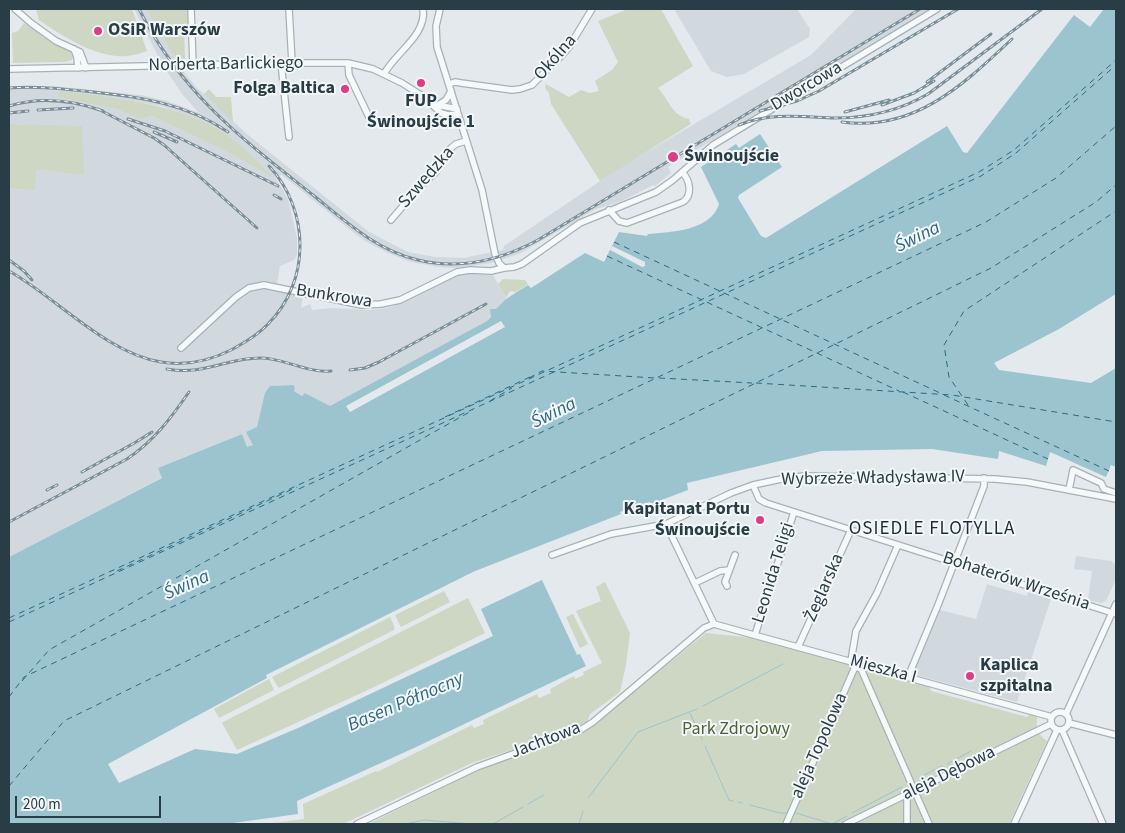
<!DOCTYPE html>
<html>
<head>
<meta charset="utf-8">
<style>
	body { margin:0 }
	#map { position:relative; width:1125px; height:833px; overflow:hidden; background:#e3e9ec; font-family:"Source Sans 3",sans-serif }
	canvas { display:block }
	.frame { position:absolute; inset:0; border:10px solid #293d47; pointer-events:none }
	.scale { position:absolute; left:15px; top:796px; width:146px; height:22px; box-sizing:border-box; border:2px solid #293d47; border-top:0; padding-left:6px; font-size:15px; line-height:18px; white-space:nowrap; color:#293d47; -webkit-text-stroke:4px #f3f7f9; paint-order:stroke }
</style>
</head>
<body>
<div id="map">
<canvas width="1125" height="833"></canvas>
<div class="frame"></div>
<div class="scale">200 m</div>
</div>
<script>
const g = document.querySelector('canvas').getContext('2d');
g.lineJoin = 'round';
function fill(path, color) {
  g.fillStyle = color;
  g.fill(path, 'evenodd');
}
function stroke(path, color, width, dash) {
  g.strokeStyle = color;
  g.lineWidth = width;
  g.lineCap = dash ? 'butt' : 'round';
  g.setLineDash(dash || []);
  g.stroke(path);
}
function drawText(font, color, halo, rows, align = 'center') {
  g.font = font + ' "Source Sans 3",sans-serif';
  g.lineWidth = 4;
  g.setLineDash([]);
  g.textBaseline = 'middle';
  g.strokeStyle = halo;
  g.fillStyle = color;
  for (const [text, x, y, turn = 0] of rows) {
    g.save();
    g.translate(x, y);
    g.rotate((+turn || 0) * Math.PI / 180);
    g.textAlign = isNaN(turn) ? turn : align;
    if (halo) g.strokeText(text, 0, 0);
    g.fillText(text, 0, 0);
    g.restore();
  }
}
fill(new Path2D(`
	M134 9H146L176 60H160Z
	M674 9H797L810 29 809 37 744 74 727 77 711 71Z
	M856 9H929L668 167 671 173 655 186 653 185 620 202 596 209 521 253 492 263 456 268 438 267 411 262 388 253 365 241 349 229 282 175 275 177 288 199 297 238V255L294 260 280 266 276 290 303 295 301 308 310 304 312 310 332 308 370 310 387 308 395 306V304L454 276 466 273 493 275 506 299 487 321 330 407 306 393 302 396 293 390V385L270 386 257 427 249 435 253 445 247 448 242 434 158 468 163 477 9 557V179L23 124H9V87L53 86 141 95 167 101 199 113 183 95 163 66H179L196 87 247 134 369 232 408 252 435 257 463 258 503 250 504 246 618 169 811 55ZM59 92 121 99 161 106 191 117 220 131 239 145 272 176 231 153 152 116 140 119 116 109 76 100Z
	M1076 556 1111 561 1116 565V579L1106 601 1101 603 1088 600 1092 571 1074 569Z
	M987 584 1027 596 1028 592 1051 599 1017 702 916 675 914 670 940 610 976 619Z`), '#d1d9df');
fill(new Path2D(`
	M36 9H132L147 51C141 53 135 55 128 56 97 59 64 37 39 20Z
	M146 9H187L188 23 184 24 185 59 176 60Z
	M628 9H661L693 66 658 88C669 100 672 116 689 119L691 124 600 181 551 104 549 93 545 88 546 84 569 97 581 90 590 93 599 91 595 81 612 70 618 62 598 21Z
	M24 23 47 39 70 51 73 57 72 60 64 62 13 63 12 33 18 31Z
	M209 89 216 97H231L233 122 204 94Z
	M59 91C115 98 169 102 219 130 239 142 257 161 274 178L230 153 152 116 140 119 116 109 58 97Z
	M9 124 82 126 84 175 36 169 35 190 9 188Z
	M503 279 525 280 528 284 516 292 510 291 506 298 498 284Z
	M605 582 630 633 626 665 620 692 590 714 586 725 472 763 343 824H266L304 819 303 804 376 771 377 772 472 725 474 728 484 724 483 720 537 694 539 698 551 693 550 689 574 676 575 679 584 675 583 672 602 663 576 611 601 601 596 587Z
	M444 591 450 602 401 627 395 615Z
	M468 598 485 633 370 689 237 750 222 723 223 722Z
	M573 614 588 644 580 648 566 617Z
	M390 617 394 626V630L279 688 278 687 272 677Z
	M706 633 754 638 929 686 931 691 1027 717 1030 714 1037 717C1036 727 1038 735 1047 741L1009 824H368L487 766 574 736 586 730Z
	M269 679 274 690 219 718 214 709Z`), '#ced7c3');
fill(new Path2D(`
	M1104 9H1116V294L1059 329 994 363 999 370 1091 383 1116 368V467L1111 465 1106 477 1050 452 1046 466 999 451 998 459 932 449 822 451 687 483 688 490 651 504 650 502 620 512 621 514 475 571 266 675 267 678 108 764 119 783 195 749 237 754 298 728 493 636 481 609 542 580 577 655 580 654 586 666 414 748 297 801 298 814 226 824H9V557L162 478 158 468 242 434 247 447 253 445 246 432 257 427 265 393 270 386 293 385 295 387 294 391 302 396 305 393 330 406 487 321 491 317 490 309H496L506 299 528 285 531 288 585 253 604 262 619 232 647 236 648 234C671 232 711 231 719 204L701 167 736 144 739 148 760 134 782 167 739 195 738 198 761 236 766 238 947 126 963 152 967 153 1074 15 1090 27Z`), '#9bc4cf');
fill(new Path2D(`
	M612 246 645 262V266L642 267 614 252 610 250Z
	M501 321 505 327 350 412 346 406Z`), '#e3e9ec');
stroke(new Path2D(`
	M703 706 783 664
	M690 713 702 739
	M705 746 729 800 733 801
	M947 764 971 751
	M920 777 942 766
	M588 798 638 732 697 709
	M738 802 742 803
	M528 804 544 795
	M750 805 780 813H788
	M796 813 832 824 847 816
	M852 813 902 787
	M405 824 424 820 472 824
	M493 824 523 807
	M579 824 583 811`), '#9bc4cf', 1);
stroke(new Path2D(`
	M614 242 940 393
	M607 256 899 391
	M529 378 542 371 655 378
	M659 378 752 383
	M756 383 952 395 1116 422
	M903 392 1048 459
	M944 395 1109 471
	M490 401 512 388
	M968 405 949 377 944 345 964 311 1116 211
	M445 417 532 376
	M117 571 297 487
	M9 618 979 172 1014 150 1116 60
	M9 622 981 176 1016 153 1116 65
	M22 681 49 650 473 410
	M9 697 24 677 986 222 1056 178 1116 126
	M9 786 64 721 991 268 1096 202 1116 185`), '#2e6a7f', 1, [6, 5]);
const minor = new Path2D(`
	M15 9 31 23 56 41 80 52 86 68
	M191 9 193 65
	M289 9 292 63
	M440 9 436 26 437 47 482 190 495 254 499 263 504 268
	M74 49 77 57 78 68
	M281 63 289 137
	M348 63 349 75 369 117
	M9 69 281 63H348L373 69 402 83 424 97 441 113 448 115 458 114
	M384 74C395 53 427 35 423 9
	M449 84 455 82 461 83 512 90 520 89 532 85 564 53 569 47 592 9
	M432 104 457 109
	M438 105 446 100 451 91
	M609 210 619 221 627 223 683 202C693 195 690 180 682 172
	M391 220 420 186 435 173 451 148 456 144 466 141
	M181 348 236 297 249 288 264 285 362 305 381 304 400 300 457 272 470 270 491 271 504 268 514 267 522 264 580 223 656 192 673 180 713 145 937 9
	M753 485 759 499 766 503 1116 614
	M1069 490 1073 470 1101 483 1104 489 1116 493
	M666 524 714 624
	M552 555 611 534 666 524 731 493 753 485 786 478 805 476 995 479 1027 482 1116 499
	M695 583 720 571 729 570
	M727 586 725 582 735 555
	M755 635 794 512
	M798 647 851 530
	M851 661 856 631 877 593 898 545
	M908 677 938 605 984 486V478
	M1051 721a9 9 0 1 1 18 0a9 9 0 1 1-18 0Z
	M1066 714 1116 604
	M1069 723 1116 735
	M1062 730 1103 824
	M907 794V824
	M357 824 477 767 582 729 593 722 704 628 714 624 732 629 1052 717
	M786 824 855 667 861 669 929 824
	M846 824 1051 724
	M1014 824 1057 730`);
stroke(minor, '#a7b2b7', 8);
stroke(minor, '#f6f9fa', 5.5);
const rail = new Path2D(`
	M139 9C181 93 241 138 313 195 345 221 376 250 418 260 459 270 501 260 538 240L920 9
	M927 82 991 34
	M9 88C37 86 65 89 93 92 141 97 187 104 228 132
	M882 105 914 93 934 81
	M9 106C41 96 72 100 103 111
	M98 109 154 138 164 145 257 228
	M38 110 73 108
	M760 111 797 101 819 91 958 9
	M845 112 889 100
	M9 113 28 111
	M128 119 165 131 278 186
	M842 122C914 132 963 85 1012 39
	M739 125C771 112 802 117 835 118 868 118 899 111 928 94L1042 9
	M154 132 177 142
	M274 195 281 199
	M9 260 24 271 32 280
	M9 271C57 298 106 353 161 362 185 366 209 361 231 350 244 343 258 335 268 324 311 281 310 210 269 166
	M167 369C204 376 228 357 262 358 286 359 307 373 331 371
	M350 370 365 368 379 362 486 304
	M82 472 136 442 152 432
	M47 490 57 485
	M9 522 127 459C154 441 171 418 189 392`);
stroke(rail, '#7b8e98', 3);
stroke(rail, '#f3f7f9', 1, [4]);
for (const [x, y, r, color] of [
	[98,31,5,"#dc3d84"],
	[421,83,5,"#dc3d84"],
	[345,89,5,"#dc3d84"],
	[673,157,6,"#dc3d84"],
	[760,520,5,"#dc3d84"],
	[970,676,5,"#dc3d84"]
]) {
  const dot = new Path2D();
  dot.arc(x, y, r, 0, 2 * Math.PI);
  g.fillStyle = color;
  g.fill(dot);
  stroke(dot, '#f3f7f9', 2);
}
drawText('bold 18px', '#293d47', '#f3f7f9', [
	["OSiR Warszów",108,31],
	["Folga Baltica",335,89,"right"],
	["FUP",421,102,"center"],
	["Świnoujście 1",421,123,"center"],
	["Świnoujście",684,157],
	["Kapitanat Portu",750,510,"right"],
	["Świnoujście",750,531,"right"],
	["Kaplica",980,666],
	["szpitalna",980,687]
], 'left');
drawText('18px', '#293d47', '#f3f7f9', [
	["Okólna",556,58,-49],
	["Norberta Barlickiego",226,65,-1],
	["Dworcowa",807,87,-31],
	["Szwedzka",427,178,-49],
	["Bunkrowa",334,297,9],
	["Wybrzeże Władysława IV",873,479,-1],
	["Leonida Teligi",774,573,-73],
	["Bohaterów Września",1016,582,18],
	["Żeglarska",825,588,-66],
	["Mieszka I",883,670,15],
	["Jachtowa",546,741,-21],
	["aleja Topolowa",820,746,-66],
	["aleja Dębowa",949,774,-26]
]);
drawText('18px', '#4c6434', '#f3f7f9', [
	["Park Zdrojowy",736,730]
]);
drawText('italic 19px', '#2e6a7f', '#f3f7f9', [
	["Świna",918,238,-26],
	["Świna",554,414,-26],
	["Świna",187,586,-24],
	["Basen Północny",406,703,-23]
]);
g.letterSpacing = '1px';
drawText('19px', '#1b2d38', '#f3f7f9', [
	["OSIEDLE FLOTYLLA",932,530]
]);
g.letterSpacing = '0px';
</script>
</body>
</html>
